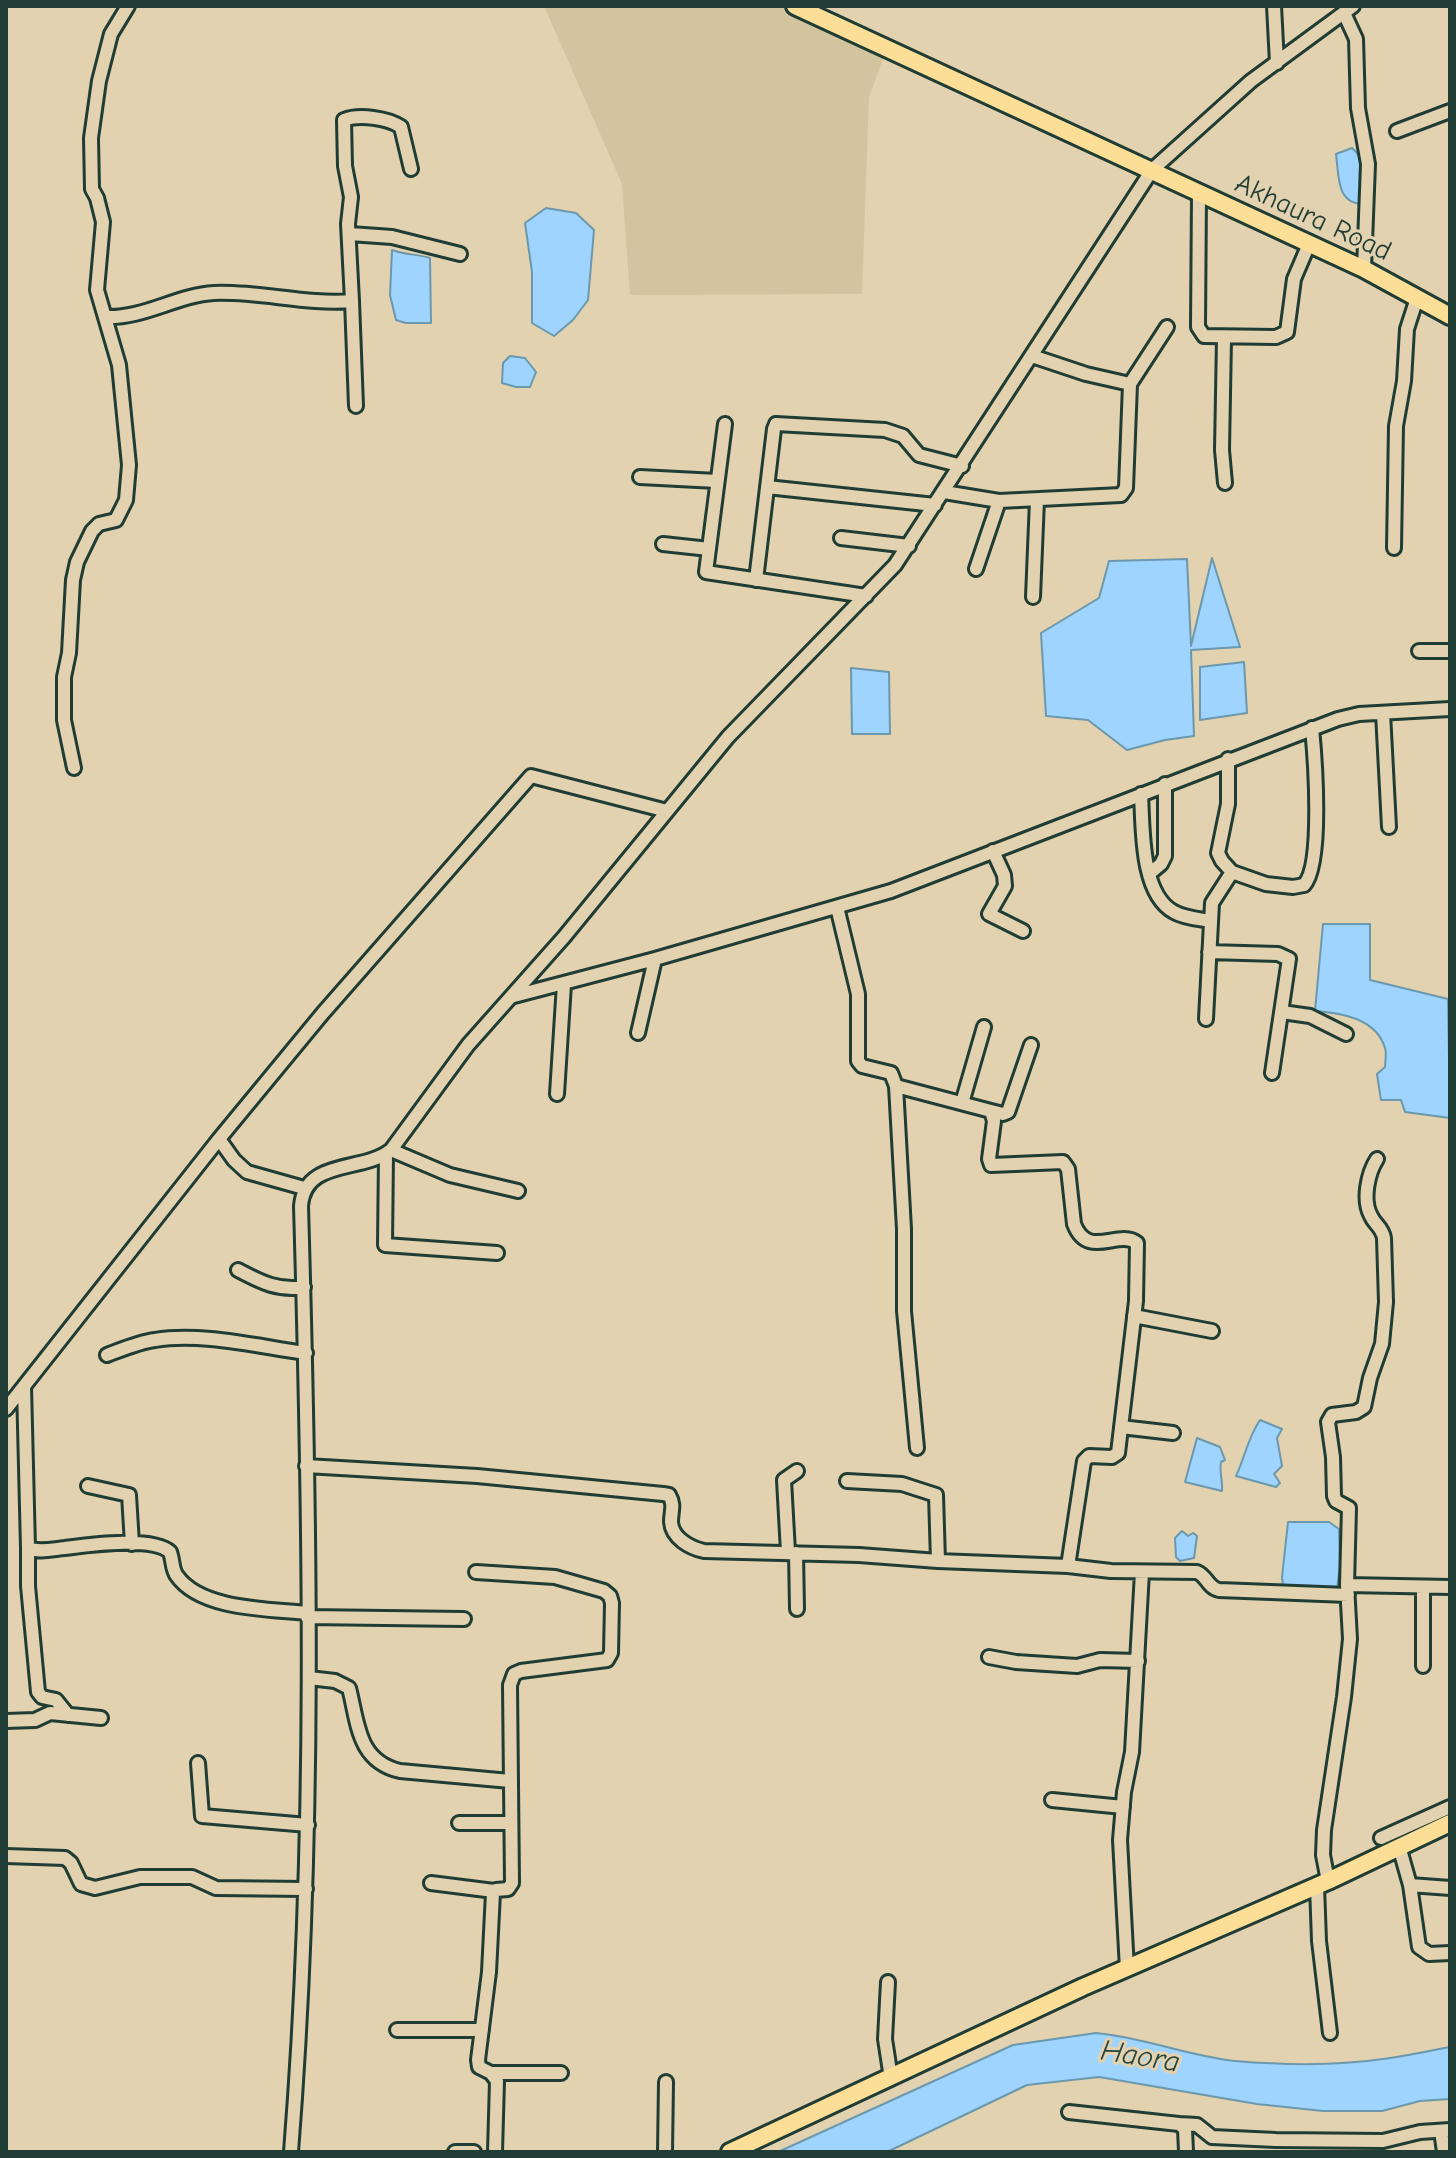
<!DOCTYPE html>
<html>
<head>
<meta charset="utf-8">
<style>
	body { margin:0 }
	#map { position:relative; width:1456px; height:2158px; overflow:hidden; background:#e3d2af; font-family:"Comic Neue",sans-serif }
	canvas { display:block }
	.frame { position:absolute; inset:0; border:8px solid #1f3d34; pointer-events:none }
</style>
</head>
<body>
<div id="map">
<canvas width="1456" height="2158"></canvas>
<div class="frame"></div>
</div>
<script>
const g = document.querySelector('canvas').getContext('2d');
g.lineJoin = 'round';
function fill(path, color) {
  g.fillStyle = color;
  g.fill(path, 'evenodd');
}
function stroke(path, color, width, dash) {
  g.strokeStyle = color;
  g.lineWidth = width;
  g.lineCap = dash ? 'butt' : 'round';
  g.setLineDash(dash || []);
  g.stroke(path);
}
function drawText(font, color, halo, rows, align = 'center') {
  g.font = font + ' "Comic Neue",sans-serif';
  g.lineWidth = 6;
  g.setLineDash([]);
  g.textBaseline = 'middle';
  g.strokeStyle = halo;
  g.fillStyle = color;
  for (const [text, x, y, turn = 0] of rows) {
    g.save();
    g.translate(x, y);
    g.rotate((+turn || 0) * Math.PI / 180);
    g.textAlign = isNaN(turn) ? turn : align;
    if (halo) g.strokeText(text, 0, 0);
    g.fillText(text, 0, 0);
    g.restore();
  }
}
fill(new Path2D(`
	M544 6H784L884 56 869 97 862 294 630 295 622 184Z`), '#d3c4a0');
const water = new Path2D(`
	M1352 148 1360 156 1363 204C1336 204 1339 175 1336 154Z
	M546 208 576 213 594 230 588 300 573 320 554 336 532 323V272L525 223Z
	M392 250C405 255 417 254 430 258L431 323H406L396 320 390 295Z
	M510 356 525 358 536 372 530 387H516L502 383 503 363Z
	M1212 558 1240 647 1191 650 1194 736 1165 740 1127 750 1088 720 1046 716 1041 633 1099 598 1109 561 1187 559 1191 646Z
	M1244 662 1247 713 1200 720V667Z
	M851 668 889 672 890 734H852Z
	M1323 924H1370V980L1448 999 1450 1118 1405 1112 1401 1100H1381L1377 1074 1385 1067C1385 1062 1387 1053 1385 1048 1376 1018 1341 1013 1315 1011Z
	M1260 1420 1282 1429 1277 1438 1282 1466 1274 1474 1280 1483 1276 1487 1236 1476C1245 1457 1248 1437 1260 1420Z
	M1197 1438 1220 1447 1225 1460 1221 1462C1219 1473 1223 1481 1222 1491L1185 1482Z
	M1288 1522H1329L1339 1529 1340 1566 1337 1588H1288L1283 1586 1282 1577Z
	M1182 1531 1188 1536 1193 1533 1197 1536 1194 1558 1180 1561 1176 1557 1175 1538Z
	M1096 2033C1143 2037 1187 2056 1235 2061 1283 2065 1336 2066 1383 2059 1405 2056 1428 2051 1450 2047V2099L1420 2101 1382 2111H1323L1257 2104 1099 2077 1027 2085 887 2152H778L1013 2045Z`);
fill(water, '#9ed4fd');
stroke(water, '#6b98ad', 2);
const minor = new Path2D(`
	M1274 6 1277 63
	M1344 13 1356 39 1358 108 1368 164 1364 269
	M1397 131 1450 111
	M1199 193 1198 327 1204 336 1276 337 1287 332 1294 279 1309 244
	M350 234 392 237 460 254
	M352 301 348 224 351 197 345 166 344 120C359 114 388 118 401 127L411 169
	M105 317C143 319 177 295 214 293 260 291 306 305 352 301L356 406
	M1224 338 1222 450 1225 483
	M1032 356 1086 374 1130 384
	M725 424 706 572 866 596
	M640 477 717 481
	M767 487 935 505
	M944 492 999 501 1121 495 1126 488 1130 384 1167 327
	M841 538 909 546
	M663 544 709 549
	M1394 548 1396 426 1404 381 1407 329 1417 298
	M976 569 999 501
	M756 580 774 429 776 424 885 430 903 436 919 455 962 466
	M1033 597 1037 500
	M1419 651H1450
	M1383 713 1389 827
	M1228 759V804L1218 853 1222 861 1232 872 1266 884 1293 887 1304 885C1323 865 1315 758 1312 728
	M74 768 64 720V677L69 653 73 580 77 562 92 531 99 524 116 520 126 500 129 465 119 365 97 290 103 222 97 198 92 189 91 138 99 81 111 34 128 6
	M1141 794C1143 826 1140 894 1174 912 1184 918 1199 919 1211 921
	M993 851 1004 875 1005 886 989 914 1023 931
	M1149 874 1161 864 1165 856V784
	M837 907 858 994V1061L862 1066 891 1073 896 1086 904 1229V1311L917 1448
	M1209 952 1278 954 1289 959 1272 1073
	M514 996 655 959 891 891 1338 719 1359 714 1450 709
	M1282 1012 1310 1016 1346 1034
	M1206 1019 1212 903 1232 872
	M638 1033 655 959
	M896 1086 991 1111 994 1121 989 1159 991 1165 1063 1162 1068 1169 1074 1224C1088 1260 1118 1229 1137 1243L1136 1301 1118 1453 1112 1457 1089 1456 1084 1461 1068 1566
	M557 1094 564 984
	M962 1103 984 1027
	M991 1111 1003 1114 1008 1112 1031 1045
	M219 1139 234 1160 247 1172 304 1188
	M391 1150 450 1175 518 1191
	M386 1155 385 1245 497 1253
	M238 1270C261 1282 277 1291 304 1287
	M1134 1316 1212 1331
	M107 1355C123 1349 139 1342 155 1340 201 1332 260 1347 306 1353
	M24 1386 28 1548C39 1553 53 1549 65 1548 89 1545 152 1536 170 1552 173 1560 172 1570 177 1576 201 1610 269 1609 307 1613
	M6 1409 219 1139 323 1013 531 776 667 811
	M1121 1427 1173 1433
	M306 1466 477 1476 663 1494 669 1495C675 1505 671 1511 671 1522 672 1538 690 1548 704 1551L859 1555 938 1561 1068 1566 1111 1571 1197 1572C1207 1576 1208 1588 1219 1590L1348 1595
	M847 1481 902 1484 936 1495 938 1561
	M88 1486 129 1495 132 1544
	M28 1548V1586L38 1692 42 1697 56 1700 68 1715
	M788 1552 784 1480 797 1471
	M796 1553 797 1609
	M476 1572 555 1577 604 1591 610 1596 612 1603 611 1653 607 1660 521 1671 514 1674 510 1685 512 1883 508 1889 496 1890 493 1893 489 1972 478 2060 479 2067 491 2073 497 2081 495 2152
	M1347 1585 1450 1587
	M307 1617 464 1619
	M989 1657 1016 1662 1077 1666 1100 1660 1138 1661
	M1423 1666V1587
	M309 1678 335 1681 349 1688C358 1722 357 1761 400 1771L510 1781
	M6 1721 35 1720 50 1713 101 1718
	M198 1763 202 1816 308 1825
	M1052 1800 1123 1807
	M459 1823H511
	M1381 1838 1450 1807
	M1399 1846 1410 1885 1419 1947 1429 1954 1450 1953
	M6 1856 65 1858 71 1863 81 1884 95 1888 140 1877H192L216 1888 306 1889
	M1328 1881 1323 1855 1324 1830 1344 1697 1350 1639 1347 1585 1349 1508 1336 1501 1334 1496 1333 1457 1328 1422 1332 1415 1356 1412 1364 1407 1370 1378 1382 1344 1386 1302 1384 1238C1382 1227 1375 1225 1371 1216 1362 1200 1368 1173 1377 1159
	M431 1883 494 1891
	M1410 1885 1450 1888
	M1317 1886 1319 1941 1330 2033
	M1127 1969 1120 1840 1124 1792 1132 1752 1142 1572
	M888 1982 885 2039 891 2078
	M397 2030H482
	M491 2073H561
	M1069 2112 1179 2124 1185 2129 1186 2152
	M1179 2124 1197 2125 1212 2137 1276 2140 1383 2141 1420 2132 1450 2130
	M1441 2131 1444 2152
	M291 2152C316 1837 310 1521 301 1206 305 1158 362 1173 391 1150L468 1045 564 937 728 737 895 565 1152 170 1251 81 1353 6
	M455 2152H474
	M665 2152 666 2082`);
const major = new Path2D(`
	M795 6 1364 269 1450 316
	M730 2152 1083 1987 1328 1881 1450 1823`);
stroke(minor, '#1f3d34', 18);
stroke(major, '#1f3d34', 22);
stroke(minor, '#e3d2af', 12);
stroke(major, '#fcde96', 16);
drawText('28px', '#1f3d34', '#e3d2af', [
	["Akhaura Road",1313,218,25]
]);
drawText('italic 30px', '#25453e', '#e3d2af', [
	["Haora",1140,2057,9]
]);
</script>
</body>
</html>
